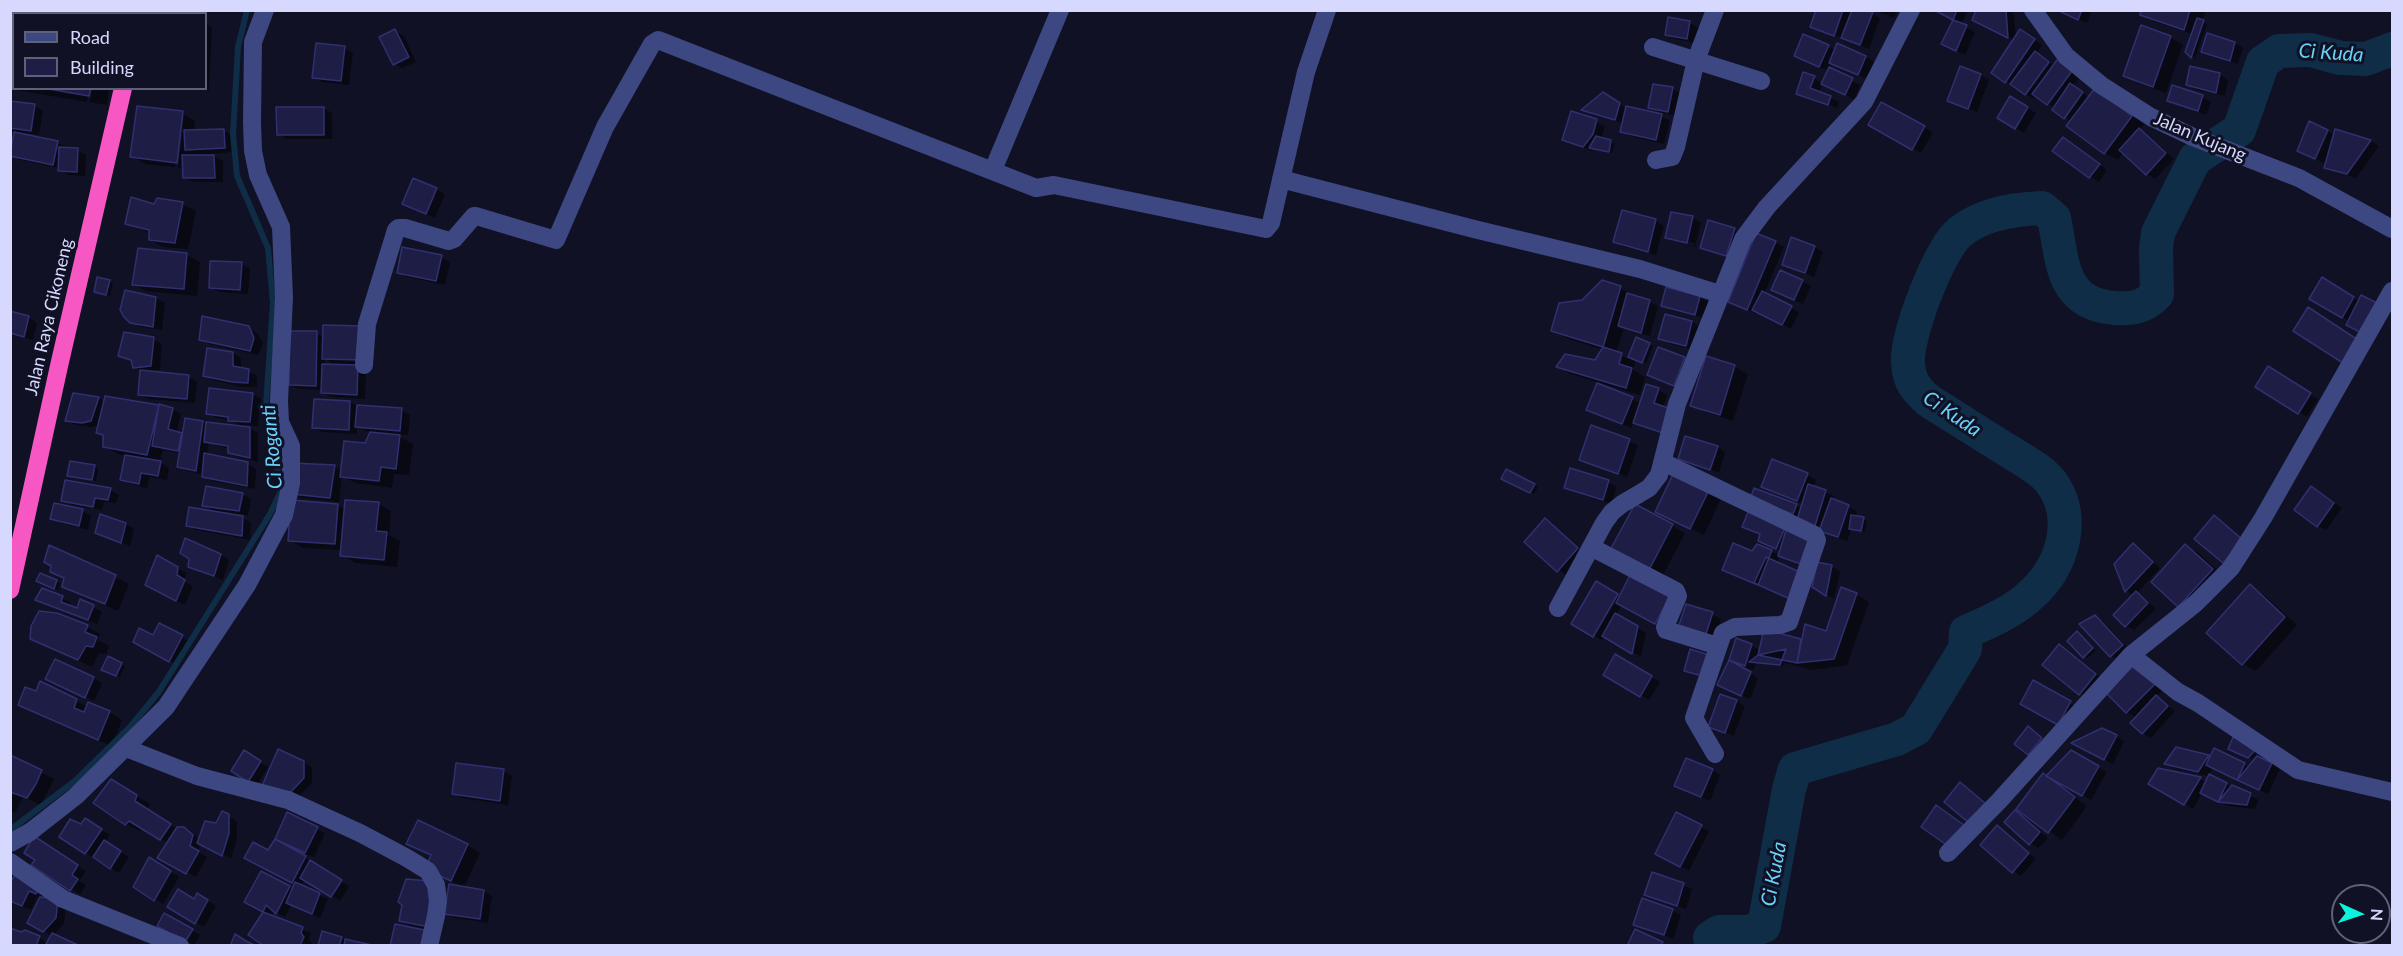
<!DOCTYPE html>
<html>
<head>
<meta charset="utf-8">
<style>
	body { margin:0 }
	#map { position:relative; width:2403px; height:956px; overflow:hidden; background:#101125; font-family:Lato,sans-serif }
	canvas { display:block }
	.frame { position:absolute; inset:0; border:12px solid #d6d9fd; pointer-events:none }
	.legend { position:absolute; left:12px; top:12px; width:195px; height:78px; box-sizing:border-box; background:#101125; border:2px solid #5f617b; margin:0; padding:8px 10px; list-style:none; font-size:18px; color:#d6d9fd }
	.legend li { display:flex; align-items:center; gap:12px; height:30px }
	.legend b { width:30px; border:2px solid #5f617b }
	.north { position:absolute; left:2331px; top:884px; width:60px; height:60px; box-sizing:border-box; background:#101125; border:2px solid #5f617b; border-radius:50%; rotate:93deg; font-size:16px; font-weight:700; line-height:24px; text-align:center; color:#d6d9fd }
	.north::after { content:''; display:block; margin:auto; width:21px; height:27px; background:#0bf4dd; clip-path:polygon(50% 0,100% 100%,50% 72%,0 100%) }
</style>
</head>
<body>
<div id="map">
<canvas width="2403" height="956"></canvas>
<div class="frame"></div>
<ul class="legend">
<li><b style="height:8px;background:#3d4882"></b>Road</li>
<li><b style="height:16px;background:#1d1d45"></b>Building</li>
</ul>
<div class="north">N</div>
</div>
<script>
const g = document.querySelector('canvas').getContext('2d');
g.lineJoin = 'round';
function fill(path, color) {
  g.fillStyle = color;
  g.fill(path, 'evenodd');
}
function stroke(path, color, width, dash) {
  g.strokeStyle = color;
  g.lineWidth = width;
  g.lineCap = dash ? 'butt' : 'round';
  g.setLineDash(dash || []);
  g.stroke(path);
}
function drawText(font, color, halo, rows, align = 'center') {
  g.font = font + ' Lato,sans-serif';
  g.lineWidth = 6;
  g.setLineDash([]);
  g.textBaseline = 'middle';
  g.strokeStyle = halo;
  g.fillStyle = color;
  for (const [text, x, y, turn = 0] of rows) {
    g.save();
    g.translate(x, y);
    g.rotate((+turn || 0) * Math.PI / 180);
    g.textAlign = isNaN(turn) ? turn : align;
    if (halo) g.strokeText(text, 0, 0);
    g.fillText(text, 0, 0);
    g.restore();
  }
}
fill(new Path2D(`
	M10 10 99 11 103 14H14V88H89L87 102 10 89Z
	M1817 10H1865L1880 18 1869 49 1812 26Z
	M1875 10H1897L1894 18Z
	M1936 10H1968L1961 25 1975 32 1965 55 1943 44 1954 20Z
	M1978 10H2009L2014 14 2016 38 2029 36 2042 45 2037 53 2055 66 2058 62 2080 77 2073 86 2090 98 2108 97 2144 124 2140 130 2148 135 2174 159 2155 179 2147 174 2123 152 2118 160 2105 153 2055 108 2036 96 2034 99 2026 94 1993 72 2014 40 1982 24Z
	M2092 10 2087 23 2058 11Z
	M2143 10H2206L2202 21 2207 24 2195 58 2187 52 2193 34 2155 22 2141 14Z
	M1669 19 1690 23 1698 28 1696 43 1675 39 1666 35Z
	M206 24 212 27 209 90 172 88H206Z
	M395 31 404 36 416 62 402 68 394 63Z
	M2170 37 2183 45 2166 93 2138 83 2125 76Z
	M2235 43 2243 48 2238 64 2211 56 2203 51Z
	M1828 46 1835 50 1866 57 1874 62 1867 79 1831 63 1829 69 1860 85 1854 99 1831 88 1829 71 1804 60Z
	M344 48 353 53 349 85 322 82 314 77Z
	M2191 68 2220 75 2228 80 2225 96 2196 90 2188 85Z
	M1980 75 1989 80 1977 112 1949 101Z
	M1814 78 1822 83 1819 93 1839 102 1837 108 1798 93Z
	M92 88H109L107 105 90 102Z
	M1673 89 1681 94 1677 116 1659 112 1650 107Z
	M2202 97 2211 102 2206 115 2169 100Z
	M2011 98 2036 113 2024 133 1999 118Z
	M1612 99 1626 108 1661 116 1670 121 1664 144 1630 136 1622 131 1624 124 1584 110Z
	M10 102 35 106 43 111 39 135 17 132 16 134 58 143 86 155 85 176 68 175 59 168 20 160 11 155 16 131H10Z
	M1881 104 1933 132 1921 153 1870 125Z
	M323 108 332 113V139H287L278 134Z
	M182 113 195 121 194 131 223 130 232 135 233 152 210 154 223 161V182H193L184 178V168H178L184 116H181L175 167 145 164 132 156Z
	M1572 113 1605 126 1601 139 1615 144 1612 153 1594 148 1592 151 1564 139Z
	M2327 131 2335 135 2336 131 2371 141 2379 146 2356 178 2326 167 2329 158 2327 157 2324 163 2307 155Z
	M2072 143 2107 170 2099 182 2054 151Z
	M436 189 445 194 435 218 413 208Z
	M182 204 196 211 188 249 163 247 150 240V233L127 223 155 206Z
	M1623 212 1656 221 1664 226 1656 255 1624 247 1615 242Z
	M1692 218 1701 222 1695 247 1675 242 1667 238ZM1674 239 1694 243V246L1674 242Z
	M1734 230 1743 235 1735 260 1701 247Z
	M1775 242 1784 247 1764 294 1799 312 1791 329 1757 311 1756 314 1730 301Z
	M1814 247 1823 252 1814 277 1784 264Z
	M139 250 187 255 200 262 197 296 146 291 133 284Z
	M441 257 450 262 445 285 407 277 399 272Z
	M241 264 250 269 248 294 219 292 211 287Z
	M2322 279 2359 301 2349 321 2311 299Z
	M109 281 113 283 110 296 96 291Z
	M1802 281 1811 286 1803 304 1773 290Z
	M1620 288 1658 306 1650 336 1624 328 1616 353 1629 359 1637 339 1653 346 1646 363 1636 359 1633 370 1645 377 1640 395 1570 374 1558 366 1596 362 1603 350 1566 338 1553 331 1583 302Z
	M126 291 156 298 165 303 162 330 140 327 131 321Z
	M1699 297 1708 302 1704 318 1672 310 1663 306Z
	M10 313 29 318 37 323 33 340 10 334Z
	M1666 315 1692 322 1700 327 1694 350 1668 343 1660 338Z
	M248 327 257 333 263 343 258 355 209 344 200 339Z
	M316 333 370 364H353L366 371 365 399 331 397 323 392V390L299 389 290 385ZM325 359 337 366 325 365Z
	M153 339 162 344 160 370 150 371 189 377 197 382 195 403 148 399 140 394 142 371 134 367 133 361 120 355Z
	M1659 349 1693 364 1683 389 1649 374Z
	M233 353 241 358V369L257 375V387H241L213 380 205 375Z
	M1707 358 1735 367 1748 374 1733 421 1705 412 1692 405Z
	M2268 368 2318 399 2307 417 2257 386Z
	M1658 390 1667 395 1663 407 1672 437 1634 422 1631 428 1597 414 1632 399 1641 404Z
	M252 394 261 399 258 426 244 425 258 433V462L238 457 229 452V449L209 443 207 455 248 464 256 469 255 489 212 481 203 475 187 471 178 467 180 453 163 450 160 462 169 468 167 480 149 477 147 488 131 484 122 479 127 456 118 454 104 446V435L100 425 91 427 76 425 67 421 98 398 105 402 160 407 170 414H173L174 410 181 414 176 433 184 435 203 422 208 425 243 427 230 420 216 418 207 413Z
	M350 402 359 407 401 410 410 415 408 435 394 434 413 444 409 475 394 474 392 488 355 483 342 476 339 502 301 498 293 493 335 467 342 471 366 445 372 432 365 431 357 426V434L322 432 314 427Z
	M1592 427 1638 445 1627 477 1581 460Z
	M1717 447 1725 452 1719 473 1679 458Z
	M94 466 98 469 96 481 69 475Z
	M1507 471 1538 487 1534 494 1503 478Z
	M1675 472 1722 496 1704 535 1670 519Z
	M1807 475 1816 480 1813 487 1834 496 1833 501 1857 511 1855 517 1867 521 1865 532 1851 529 1847 541 1829 535 1799 517 1760 503 1796 505 1802 509 1803 504 1772 491Z
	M1608 482 1617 487 1611 504 1574 492 1566 487Z
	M110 490 119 495 116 503 104 502 102 510 71 505 63 500Z
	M2320 493 2342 508 2326 530 2318 526Z
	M242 494 251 499 248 515 225 512V515L243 518 251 523 250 540 196 530 188 525 217 513 204 505Z
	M378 504 391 511 389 535 400 541 397 567 355 563 342 555V550L303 548 289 540 338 505 346 510Z
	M1635 506 1685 533 1662 577 1612 549Z
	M1751 509 1823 546 1818 564 1832 567 1840 572 1834 599 1814 586 1817 570 1780 555 1777 563 1799 603 1724 569 1752 552 1757 545 1780 556 1781 551 1768 545 1761 535 1752 531Z
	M82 511 91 516 88 530 60 523 52 518Z
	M1545 520 1586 554 1567 576 1526 542Z
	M126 524 134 529 130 546 97 533Z
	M2133 545 2160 568 2137 593 2156 609 2134 630 2126 626 2134 595 2126 591 2116 564Z
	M2186 546 2199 553 2225 578 2179 606Z
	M50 547 129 584 118 611 64 586 65 579 52 571Z
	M221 555 229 560 223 580 189 566 191 559Z
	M158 557 186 573 185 582 193 586 185 605 155 590Z
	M56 581 60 583 58 590 42 583Z
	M1596 583 1620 597 1678 603 1664 628 1622 605 1616 615 1646 633 1641 657 1605 636 1602 640 1573 624Z
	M2250 586 2263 594 2297 625 2256 671 2243 664Z
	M42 590 71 602 69 607 78 610 81 601 102 612 97 624 37 600Z
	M1856 594 1869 602 1847 665 1812 670 1785 663 1784 666 1756 663 1754 670 1738 665 1758 678 1750 699 1718 685 1737 640 1760 650 1800 640 1803 642 1827 633Z
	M1712 614 1721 619 1715 638 1689 630Z
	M2095 617 2104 622 2130 651 2119 661 2111 656Z
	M87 627 100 634 98 640 109 646 106 654 99 653 92 667 32 638Z
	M2078 633 2096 651 2087 658 2084 656Z
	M153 637H182L190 642 178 665 135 641Z
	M2059 646 2104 680 2088 699 2044 665Z
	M1616 656 1660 682 1649 700 1605 675Z
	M121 664 125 666 120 677 107 671Z
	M2137 664 2165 688 2156 696 2175 711 2151 738 2142 733 2137 718 2127 712 2108 693Z
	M93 678 102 683 94 701 56 683Z
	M41 683 88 707 109 712 122 720 112 746 20 705 37 693Z
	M2034 683 2078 708 2067 729Z
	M1736 701 1745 706 1734 736 1710 726Z
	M2029 728 2050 744 2037 759 2029 754Z
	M2102 729 2124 741 2113 764 2081 748Z
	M2177 748 2211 758 2215 750 2250 767 2271 764 2280 769 2268 794 2213 767 2208 776 2174 768 2166 764Z
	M2261 749 2252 759 2233 750Z
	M244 752 268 767 257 785 233 771Z
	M2071 752 2107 772 2091 800 2053 778 2052 780 2087 806 2062 840 2018 809Z
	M10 757 54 779 41 805 23 797 15 813 10 811Z
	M304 762 312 768V783L295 800 272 790Z
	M458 764 504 771 512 776 508 805 462 798 454 793Z
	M1712 770 1720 775 1710 801 1685 790Z
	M2158 770 2200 779 2207 782 2209 776 2259 800 2255 809 2228 806 2202 793 2193 809 2150 783Z
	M112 781 150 804 147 809 177 829H184L193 834 200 840 216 825 223 813 237 821V838L231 859 200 843 198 852 207 857 196 877 159 857 168 843 143 828 139 831 126 824Z
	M2015 812 2048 838 2038 848 2030 843Z
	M288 814 325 833 314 857 296 850 295 851 349 886 340 901 305 879 301 886 328 899 320 918 291 905 285 917 274 911 271 917 311 933 309 939 312 943 311 946H267L250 935 265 912 246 902 261 873 293 890 296 884 246 857 269 853Z
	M94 825 110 835 105 842 129 857 119 873 86 853 82 826Z
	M1701 827 1709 831 1689 871 1665 859Z
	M1997 827 2036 859 2021 876 2013 871Z
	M43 843 86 871 79 881 86 885 80 894 33 865Z
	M467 845 480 853 464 887 440 876 432 856 421 851Z
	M150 859 179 877 163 904 135 886Z
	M10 868 49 890 45 898 38 895 31 910 14 902 10 912Z
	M1653 874 1692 889 1686 909 1646 894Z
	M407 880 437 931 409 925 401 920Z
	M484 891 492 896 488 923 455 918 446 913Z
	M198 895 216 906 204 927 169 906 194 901Z
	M40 899 66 905 64 923 54 935 76 946H10L39 938 48 943 52 936 29 922Z
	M1672 910 1681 915 1673 939 1634 924Z
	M165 915 200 935 194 945 159 925Z
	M341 938 346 940 369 946H319Z`), '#0007');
stroke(new Path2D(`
	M10 830 75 781 129 728 158 693 270 514 280 493 281 482 268 432 266 405 273 303 268 248 237 176 233 134 238 47 247 10`), '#0f2d46', 6);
stroke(new Path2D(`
	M1712 946 1710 938 1719 932H1749L1764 926 1789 789 1795 769 1897 739 1916 729 1965 649 1966 632C1989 622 2015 611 2033 593 2063 565 2077 517 2051 482 2041 469 2021 459 2007 450 1981 434 1955 417 1929 401 1916 390 1909 381 1908 363 1906 336 1939 249 1960 232 1982 214 2014 209 2042 208L2054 218C2063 261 2060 304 2115 308 2133 309 2145 307 2157 294L2156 248 2158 233 2195 159 2239 130 2263 62 2279 51 2311 50 2340 58 2366 59 2392 49`), '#0f2d46', 34);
const building = new Path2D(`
	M10 10H50V14H14V84L10 83Z
	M56 10H100L99 14H56Z
	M1816 10H1843L1834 36 1810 27Z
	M1852 10 1873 12 1860 45 1841 38Z
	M1934 10H1957L1953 20Z
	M1976 10H2006L2008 38 1972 20Z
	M2057 10H2082L2078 20Z
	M2141 10H2190L2184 30 2140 15Z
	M1668 17 1690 21 1687 39 1665 35Z
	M2197 18 2204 20 2191 58 2185 52Z
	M1953 20 1967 25 1956 51 1941 44Z
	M2141 25 2171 36 2153 87 2123 76Z
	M395 29 409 57 393 65 379 37Z
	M2020 29 2035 39 2005 83 1991 73Z
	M2207 33 2235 42 2230 61 2201 52Z
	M1803 34 1829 45 1819 67 1794 56Z
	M316 43 345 46 341 81 312 78Z
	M1837 43 1866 56 1858 75 1829 63Z
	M2035 51 2049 62 2025 95 2010 84Z
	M2057 60 2072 71 2047 105 2032 94Z
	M1960 66 1981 74 1968 109 1947 101Z
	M2190 66 2220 73 2216 93 2186 85Z
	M1829 67 1853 78 1845 95 1821 84Z
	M1803 72 1815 76 1810 88 1831 96 1828 105 1796 94Z
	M2070 83 2083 92 2064 119 2052 110Z
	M1653 84 1673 87 1668 112 1648 108Z
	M2172 85 2203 95 2198 111 2167 101Z
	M43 88H91L89 96Z
	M2095 88 2132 116 2104 154 2066 126Z
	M1603 92 1620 103 1615 120 1581 110Z
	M2010 96 2028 107 2015 129 1997 118Z
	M10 101 35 104 31 131 10 128Z
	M1881 102 1925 126 1912 150 1868 125Z
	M137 106 183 111 177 163 130 157Z
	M1626 106 1662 114 1656 140 1620 132Z
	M276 107H324V135H277Z
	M1571 111 1597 119 1593 134 1583 147 1562 140Z
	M2309 121 2328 130 2315 159 2297 151Z
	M2139 128 2166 153 2146 175 2119 150Z
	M224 129 225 148 185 150 184 130Z
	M2335 129 2371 140 2347 174 2324 168Z
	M14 132 58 141 53 165 10 156Z
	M1596 136 1611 140 1609 152 1589 148Z
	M2063 137 2100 164 2089 178 2052 151Z
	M59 147 78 148 77 172 58 171Z
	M182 155H214L215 178H183Z
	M413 178 437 188 426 214 402 204Z
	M131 197 154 204 157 198 183 202 175 243 149 240V230L125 224Z
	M1622 210 1656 219 1648 252 1613 242Z
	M1671 212 1693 216 1687 243 1665 238Z
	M1708 220 1735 228 1726 256 1700 248Z
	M1756 233 1776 241 1747 310 1728 302Z
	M1791 237 1815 246 1805 273 1782 265Z
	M402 247 442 255 436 281 397 273Z
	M138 248 187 253 184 289 132 285Z
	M210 261 242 262 240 290 209 288Z
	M1780 270 1803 280 1794 300 1771 290Z
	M97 277 110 280 106 295 94 292Z
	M2322 277 2354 297 2342 318 2309 299Z
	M1602 280 1621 286 1603 347 1551 331 1559 303 1582 300Z
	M1666 287 1700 296 1695 315 1661 306Z
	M125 290 156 297 153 327 130 323 124 317 120 310Z
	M1762 291 1792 306 1782 325 1752 310Z
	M1627 293 1650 300 1641 333 1618 326Z
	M2361 295 2381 305 2366 335 2346 325Z
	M2308 307 2358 340 2343 363 2293 331Z
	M10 311 29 316 24 337 10 333Z
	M1665 314 1692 321 1686 346 1658 339Z
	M202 316 249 326 254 338 250 351 199 340Z
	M323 325 363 326 362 360 322 359Z
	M289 331H317L316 386 289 385Z
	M124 332 154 337 151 366 133 368 131 360 118 356Z
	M1636 337 1650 343 1642 363 1628 357Z
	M1603 347 1622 353 1619 364 1632 368 1626 388 1556 367 1565 354 1595 360Z
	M1658 347 1685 357 1674 386 1647 375Z
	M207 348 233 352V366L249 369 248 383 232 382 203 376Z
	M1706 356 1735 365 1720 415 1690 406Z
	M322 364 358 365 357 395 321 393Z
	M2268 366 2311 393 2298 414 2255 387Z
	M140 370 189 375 187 399 138 395Z
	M1597 383 1633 397 1622 424 1586 410Z
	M1646 384 1659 388 1654 403 1671 409 1663 433 1633 423Z
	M209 388 253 393 250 422 228 421V417L206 414Z
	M73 393 99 397 91 421 82 423 65 421Z
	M105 396 159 405 147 455 103 447V435L96 433Z
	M314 399 350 401 349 430 312 428Z
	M159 404 173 408 168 429 182 433 178 451 152 446Z
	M357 405 402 408 400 431 355 427Z
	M185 418 203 421 196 471 177 467Z
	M206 422 250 427V458L228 453V446L204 442Z
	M1591 425 1630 439 1618 474 1579 460Z
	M370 432 400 435 396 469 381 467 379 481 340 477 344 441 365 443Z
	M1685 436 1718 446 1710 470 1678 459Z
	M204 453 248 462 247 486 202 477Z
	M125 455 161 461 158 476 141 473 139 484 120 480Z
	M1772 459 1808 473 1797 501 1761 487Z
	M70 461 95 465 92 480 67 476Z
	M292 463 335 465 330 498 291 494Z
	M1570 468 1609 480 1603 500 1564 488Z
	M1506 469 1535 484 1530 493 1501 479Z
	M1675 470 1710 488 1690 529 1655 512Z
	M65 480 111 488 108 500 95 498 93 507 61 501Z
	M1808 484 1826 490 1814 529 1796 523Z
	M206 486 243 493 239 511 202 506Z
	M2311 486 2334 503 2317 527 2294 510Z
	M1754 488 1797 504 1793 514 1750 499Z
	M1831 498 1849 505 1838 537 1819 531Z
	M291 500 338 504 335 544 288 541Z
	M345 500 379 502 376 531 387 532 384 560 340 556Z
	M54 503 83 509 79 526 50 519Z
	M1635 504 1673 524 1649 570 1610 550Z
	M189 507 243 516 242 536 186 526Z
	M1750 507 1787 523 1776 549 1758 541 1760 534 1742 527Z
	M100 514 126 523 121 543 95 533Z
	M1851 515 1864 517 1861 531 1849 529Z
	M2214 515 2243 540 2223 563 2194 539Z
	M1545 518 1578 548 1557 572 1524 542Z
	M1786 530 1816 540 1807 566 1778 556Z
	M185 538 221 554 214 576 188 567 189 559 180 553Z
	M1733 543 1752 551 1757 544 1772 550 1758 585 1722 570Z
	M2133 543 2153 562 2125 592 2114 564Z
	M2185 544 2213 569 2178 607 2151 582Z
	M49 545 116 575 105 604 62 587 64 578 50 572 51 566 44 562Z
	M157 555 178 567 177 575 185 580 176 601 145 585Z
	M1766 557 1802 573 1790 599 1754 583Z
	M1817 562 1832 565 1826 596 1812 587Z
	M40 573 57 580 54 589 36 581Z
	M1630 575 1670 596 1655 624 1616 603Z
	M1596 581 1618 594 1593 637 1571 624Z
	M2250 584 2285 617 2242 665 2206 633Z
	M1841 587 1857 593 1834 659 1797 663 1805 624 1826 631Z
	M42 588 63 596 61 602 77 608 80 599 94 605 88 620 35 600Z
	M2136 591 2148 603 2125 627 2113 615Z
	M1686 604 1713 612 1706 634 1679 625Z
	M39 611 57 613 88 625 85 632 97 637 93 647 86 646 78 660 30 639 31 626Z
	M1615 613 1638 626 1632 654 1602 636Z
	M2095 615 2123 645 2110 657 2079 624Z
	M159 623 183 635 169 662 133 642 139 628 153 635Z
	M1764 629 1801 639 1797 663 1758 655Z
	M2077 631 2093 648 2083 658 2067 641Z
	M1736 638 1752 644 1745 666 1729 660Z
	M2059 644 2096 674 2079 695 2042 665Z
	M1690 649 1712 656 1706 677 1684 671Z
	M1786 649 1780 665 1749 662 1758 655Z
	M1615 654 1652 676 1640 697 1603 675Z
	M108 656 122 663 116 676 101 670Z
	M55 659 94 677 85 698 45 679Z
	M1729 660 1751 672 1741 696 1717 685Z
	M2137 662 2157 682 2126 713 2106 693Z
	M2033 680 2071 701 2058 725 2020 704Z
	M40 681 77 699 74 708 84 712 88 702 110 711 98 740 18 705 25 687 36 691Z
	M1720 694 1737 700 1725 733 1708 727Z
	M2156 695 2168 706 2142 734 2130 723Z
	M2028 726 2042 738 2028 755 2014 744Z
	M2102 728 2117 735 2104 760 2071 743Z
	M2234 735 2259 746 2248 758 2228 749Z
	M2176 747 2209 755 2198 772 2164 764Z
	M2214 748 2245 763 2237 780 2206 765Z
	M278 749 304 761V778L286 797 262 786Z
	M244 750 261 761 248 782 231 771Z
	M2071 750 2099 766 2082 796 2046 776Z
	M10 755 42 770 36 784 27 798 10 792Z
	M2257 756 2272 763 2259 790 2237 780Z
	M1686 758 1713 769 1701 797 1674 786Z
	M456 763 504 769 500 801 452 794Z
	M2158 768 2201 777 2184 805 2148 784Z
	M2043 773 2075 797 2048 833 2016 809Z
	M2209 774 2227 783 2218 802 2200 793Z
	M111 779 137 795 135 801 171 824 160 840 129 821 125 825 93 803Z
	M1960 782 1985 803 1969 823 1944 802Z
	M2232 785 2251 793 2247 805 2218 802Z
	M1936 805 1964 825 1948 846 1921 827Z
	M2015 810 2040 832 2029 845 2004 822Z
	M222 811 229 814V833L222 856 197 843 205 821 216 823Z
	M287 812 318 827 305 853 275 839Z
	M1676 812 1702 825 1680 867 1655 854Z
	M85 818 102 829 85 854 59 837 70 819 81 824Z
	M418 820 468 844 451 881 425 869 431 855 406 844Z
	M1997 825 2029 853 2012 873 1980 845Z
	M177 827H184L193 835 190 846 199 851 186 874 157 858Z
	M34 836 78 865 72 875 78 879 70 891 31 865 35 860 24 853Z
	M275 839 306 856 292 883 244 858 253 842 268 850Z
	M104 840 121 851 110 869 93 857Z
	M149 857 171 871 154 901 133 887Z
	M310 860 342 880 331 897 300 878Z
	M261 871 290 886 276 914 266 905 263 912 244 902Z
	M16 872 41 884 36 894 29 891 22 906 10 901V884Z
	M1652 872 1684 883 1677 906 1644 895Z
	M406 879 429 881 435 900 429 927 399 921 402 905 398 902Z
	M295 882 320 893 312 914 286 903Z
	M449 884 484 890 480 919 444 914Z
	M178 889 194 899 197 893 208 900 195 924 167 907Z
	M40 897 58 899 56 918 43 932 27 923Z
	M1642 898 1673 909 1664 935 1633 925Z
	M263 912 303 927 301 933 304 937 300 946H264L248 935Z
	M164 913 193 929 185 942 157 926Z
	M395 924 429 931 426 946H390Z
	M10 928 21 932 25 930 40 936 36 946H10Z
	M1635 929 1663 942 1661 946H1627Z
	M322 931 342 937 339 946H318Z
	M52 933 80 946H45Z
	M235 934 246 941 256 946H230Z
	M345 939 376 946H344Z`);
fill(building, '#1d1d45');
stroke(building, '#303070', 1.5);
stroke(new Path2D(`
	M2033 10 2066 56 2101 85 2151 117 2193 137 2299 178 2392 229
	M1653 47 1761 81
	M1656 160 1672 157 1676 147 1696 60 1715 10
	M993 170 1060 10
	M1281 179 1474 229 1640 269 1720 294
	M364 365 367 324 396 230 398 228H405L449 241 454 239 474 216H476L556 240 605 127 652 44 658 40 1036 188 1054 185 1266 229 1271 223 1306 72 1327 10
	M1663 462 1815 535 1817 540 1789 622 1780 625 1735 627 1723 633 1694 718 1715 754
	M1591 547 1676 591 1678 596 1665 627 1666 630 1718 646
	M1558 608 1604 523 1612 512 1622 504 1649 488 1659 475 1677 404 1743 239 1767 207 1864 102 1911 10
	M2131 655 2178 692 2198 703 2298 770 2392 792
	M126 748 197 776 288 800 360 833 407 858 428 871 436 885 438 901 436 916 429 946
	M10 843 30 832 76 796 166 707 247 585 284 515 291 483V446L280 422 279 401 284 297 281 227 258 175 253 151 252 122 253 42 265 10
	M1948 853 1999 801 2131 655 2196 603 2231 568 2263 518 2392 291
	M10 862 63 899 180 946`), '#3d4882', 18);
stroke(new Path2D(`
	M144 14V10
	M10 590 59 366 123 88`), '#f757c3', 18);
drawText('18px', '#d6d9fd', '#101125', [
	["Jalan Kujang",2200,137,23],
	["Jalan Raya Cikoneng",49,317,-77]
]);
drawText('italic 20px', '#69d2f8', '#101125', [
	["Ci Kuda",2331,53,4],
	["Ci Kuda",1952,414,34],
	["Ci Roganti",272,447,-95],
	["Ci Kuda",1774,874,-79]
]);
</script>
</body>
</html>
